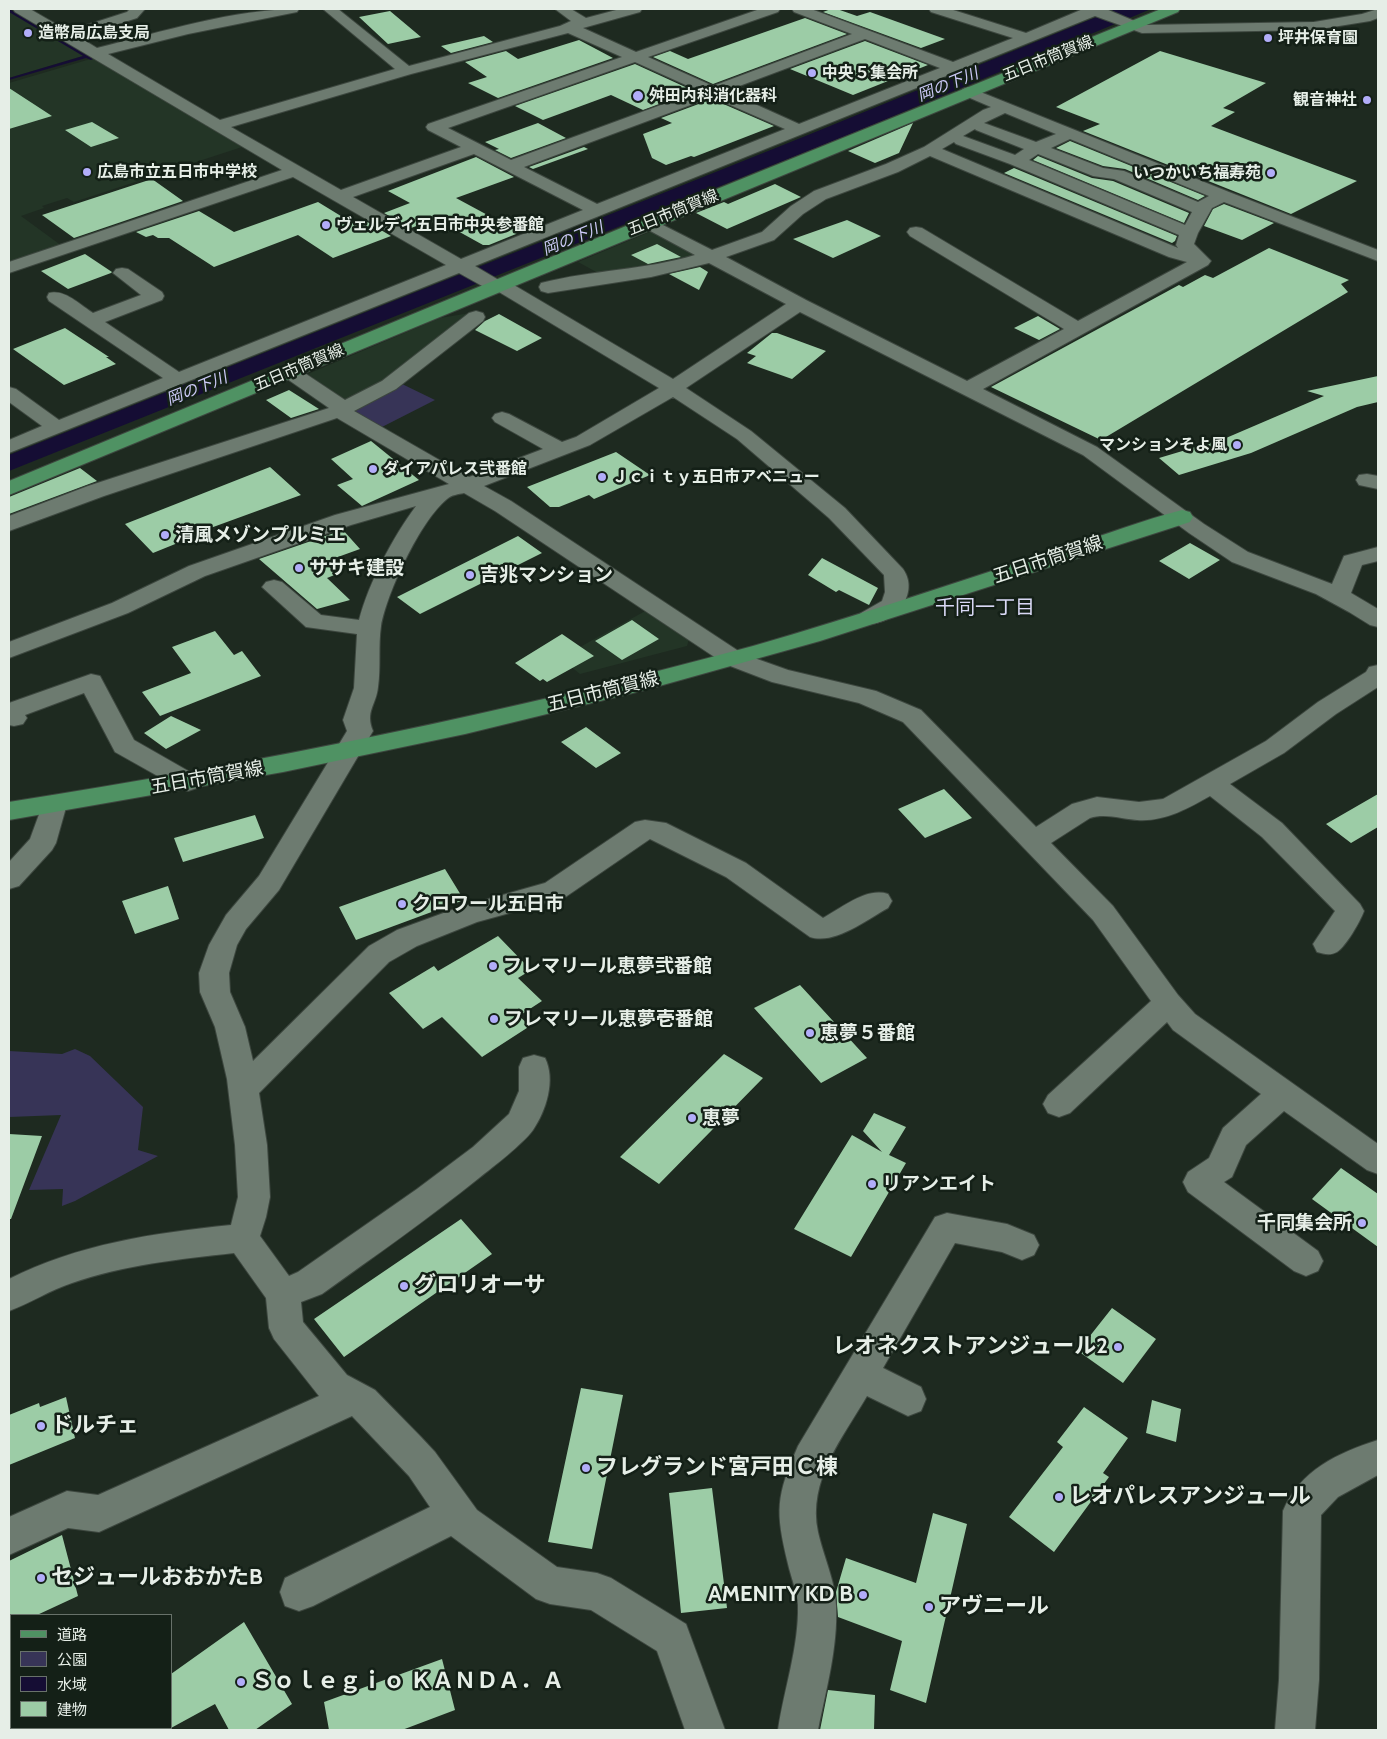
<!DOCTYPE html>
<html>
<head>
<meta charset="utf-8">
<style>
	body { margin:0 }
	#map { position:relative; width:1387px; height:1739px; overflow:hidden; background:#1e2a20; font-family:Cabin,"Noto Sans JP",sans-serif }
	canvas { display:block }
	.frame { position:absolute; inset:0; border:10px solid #e6eee7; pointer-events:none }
	.legend { position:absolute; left:10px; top:1614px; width:162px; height:115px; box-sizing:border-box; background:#142017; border:1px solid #68726a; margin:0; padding:6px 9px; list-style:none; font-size:15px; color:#e6eee7 }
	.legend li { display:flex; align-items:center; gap:10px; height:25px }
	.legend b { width:25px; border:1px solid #68726a }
</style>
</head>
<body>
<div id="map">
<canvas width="1387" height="1739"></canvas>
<div class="frame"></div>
<ul class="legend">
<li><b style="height:6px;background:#4f9263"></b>道路</li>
<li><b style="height:14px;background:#373457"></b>公園</li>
<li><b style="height:14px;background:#150d34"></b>水域</li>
<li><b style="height:14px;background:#9ccca6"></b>建物</li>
</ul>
</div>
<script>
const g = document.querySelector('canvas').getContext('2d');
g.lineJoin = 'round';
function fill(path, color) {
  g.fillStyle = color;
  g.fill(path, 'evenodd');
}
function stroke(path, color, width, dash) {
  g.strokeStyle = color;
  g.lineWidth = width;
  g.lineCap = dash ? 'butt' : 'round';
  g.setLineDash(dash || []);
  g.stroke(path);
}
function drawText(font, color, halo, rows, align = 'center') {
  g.font = font + ' Cabin,"Noto Sans JP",sans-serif';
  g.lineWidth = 5;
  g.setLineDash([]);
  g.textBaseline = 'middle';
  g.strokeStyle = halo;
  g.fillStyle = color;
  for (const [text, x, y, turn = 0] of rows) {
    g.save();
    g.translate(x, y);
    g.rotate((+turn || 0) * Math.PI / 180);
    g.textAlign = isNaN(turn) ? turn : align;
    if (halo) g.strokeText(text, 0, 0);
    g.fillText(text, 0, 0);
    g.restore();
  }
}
fill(new Path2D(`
	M9 10 86 55 9 78Z
	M94 58 242 147 74 202 67 198 42 206 44 208 21 216 62 246 9 264V83Z
	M652 231 696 256 668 264 600 274 578 262Z
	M470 313 389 378 347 402 308 374 440 318Z
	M647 610 689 639 687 646 580 674 560 658Z`), '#233526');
fill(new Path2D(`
	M402 384 435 400 380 428 351 412Z
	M75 1049 90 1056 143 1107 138 1150 158 1156 75 1201 62 1206 63 1189 29 1190 61 1115 9 1117V1051L62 1054Z`), '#373457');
fill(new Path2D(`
	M1116 9H1151L855 132 9 471V455L808 135Z`), '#150d34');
fill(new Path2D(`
	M9 9 90 55 93 59 91 60 86 58 9 80V78L83 56 9 12Z`), '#150d34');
fill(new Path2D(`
	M831 9H837L857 16 870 12 945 39 921 48 823 12Z
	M390 11 421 37 388 44 359 17Z
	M805 18 847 34 713 84 653 57 670 51 688 59Z
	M484 36 493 42 451 53 441 46Z
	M579 40 613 58 498 98 468 83 487 77 465 62 506 51 518 59Z
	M865 41 928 65 853 95 790 69Z
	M1160 51 1266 83 1223 108 1235 112 1211 126 1357 181 1291 214 1083 131 1100 124 1056 107Z
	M635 64 694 91 643 110 611 95 543 120 515 106Z
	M9 88 52 116 9 129Z
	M712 99 774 126 694 157 691 156 666 165 652 158 643 134 672 123 661 118Z
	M92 122 119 138 91 147 65 130Z
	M538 123 566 138 511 158 495 150 499 149 485 142Z
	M913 123 899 153 875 163 848 151Z
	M1070 141 1205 196 1198 200 1125 169 1103 166 1056 148Z
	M584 147 588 149 533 169 529 167Z
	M1038 156 1092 178 1113 181 1189 213 1184 223 1033 160Z
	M476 157 514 177 456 198 519 232 515 234H516L489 245H483L456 230 449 232 430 221 411 228 384 213 410 203 388 191Z
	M1014 168 1177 236 1175 241 1172 243 1004 173Z
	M152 179 183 201 74 238 42 215Z
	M775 184 801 197 727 229 696 213 724 202 728 204Z
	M318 202 354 224 364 220 391 236 333 258 298 235 214 267 169 238H158L153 235 146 237 136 232 199 211 234 232Z
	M1224 204 1274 223 1242 240 1204 226 1213 209Z
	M847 220 881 236 833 258 793 239Z
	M657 244 681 257 648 264 631 255Z
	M1269 248 1349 280 1341 284 1348 292 1101 440 991 387 1179 285 1183 287 1205 275 1213 278Z
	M85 254 112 272 111 273 68 289 41 271Z
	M700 267 708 272 699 290 669 274Z
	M499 314 542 338 517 351 475 330 485 321Z
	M1038 316 1060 329 1039 340 1014 328Z
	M65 328 109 357H106L116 364 64 385 13 349Z
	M772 333H777L826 351 792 379 747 363 756 356 747 353Z
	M1378 376V402L1357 407 1251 453 1179 475 1159 458 1226 438 1324 396 1307 391Z
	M289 390 319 409 291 418 266 400Z
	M371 441 419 480 362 506 337 485 353 479 331 459Z
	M616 452 650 475 594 499 589 495 559 507H550L527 487Z
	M270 467 301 495 194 534 195 536 153 553 125 524Z
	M80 468 97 481 9 514V497Z
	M343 530 360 549 324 562 337 574 327 578 350 600 317 609 259 559Z
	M518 536 542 553 420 614 397 597Z
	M1190 543 1220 560 1189 579 1159 561Z
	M822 558 878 588 869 605 839 590 836 592 808 575Z
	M632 620 659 639 622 660 595 641Z
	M215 631 234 655 242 651 261 676 160 716 142 692 191 673 172 647Z
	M562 634 594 656 547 682 543 679 540 681 515 663Z
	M171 716 201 730 166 749 144 733Z
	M586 727 621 753 596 768 561 742Z
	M944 789 972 818 925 838 898 809Z
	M1378 794V827L1351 843 1326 824Z
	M255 815 264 838 183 862 174 838Z
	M445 869 464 900 356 940 339 907Z
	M168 886 179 919 135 934 122 901Z
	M498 936 531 970 518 978 542 1001 519 1016 530 1026 482 1057 442 1017 423 1029 389 993 434 966 438 971Z
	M800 985 867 1058 821 1083 754 1008Z
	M724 1054 763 1078 659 1184 620 1157Z
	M874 1113 906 1127 889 1155 906 1163 851 1257 794 1229 852 1135 882 1152 863 1131Z
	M9 1134 42 1136 11 1219H9Z
	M1341 1168 1378 1194V1247L1312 1199Z
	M461 1219 492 1254 344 1357 314 1319Z
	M1112 1308 1156 1339 1123 1383 1078 1351Z
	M581 1388 623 1395 592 1549 548 1542Z
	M66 1397 75 1438 9 1465V1415L39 1403 40 1407Z
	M1152 1400 1181 1409 1176 1442 1146 1433Z
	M1084 1407 1128 1438 1103 1473 1109 1477 1054 1552 1009 1517 1063 1447 1057 1442Z
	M712 1488 727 1608 681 1613 669 1493Z
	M933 1513 967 1524 926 1703 890 1690 902 1641 838 1617 836 1592 846 1558 916 1583Z
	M62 1535 78 1596 37 1615H9V1561Z
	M244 1622 292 1704 255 1730H229L215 1704 171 1728V1674Z
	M442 1659 455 1710 402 1730H329L324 1702Z
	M828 1690 875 1695 874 1730H820Z`), '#9ccca6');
const minor = new Path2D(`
	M13 9H30L68 31 127 12 130 9H145L137 18 79 37 97 48C161 32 234 9 299 9L297 12 292 13 188 34 108 54 220 120 395 69 323 9H338L409 66 560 26 571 21 555 9H571L586 18 620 9H642L640 12 583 28 636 52 760 9H780L778 12 648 57 713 86 852 34 794 12 792 9H811L953 62 1013 38 931 12 929 9H950L1026 33 1083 9H1106L1144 25 1314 22 1362 14 1378 9V18L1370 21 1314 30 1142 33 1095 16 475 266 497 279 507 281 673 379 786 304 709 263 651 277 548 293 541 291 539 287 541 283C592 270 645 270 695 255L643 227 640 223 643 219 649 218 712 250 762 232 791 206 814 191 886 164 924 147 983 110 991 107 963 95 960 92 963 89 968 87 1229 192 1378 250V261L1224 202 1212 208 1198 233 1194 244 1211 261 1208 265 983 389 1097 447 1204 524 1248 552 1332 584 1344 556 1378 547V561L1362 565 1351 593 1378 609V627L1370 625 1349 612 1316 594 1232 562 1189 533 1083 455 800 312 686 388 751 431 845 508 903 569C922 596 889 630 861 623L857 618 861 613 882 601 885 592 884 575 829 518 737 439 673 397 590 445 484 486 511 501 743 654 788 670 876 691 921 710 1036 827 1072 804 1097 797 1139 802 1163 799 1266 741 1318 702 1366 672 1369 667 1378 665V687L1336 714 1284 753 1230 784 1282 823 1360 904 1364 911C1360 922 1346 946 1337 952 1330 956 1324 954 1317 952L1313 944 1335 911 1262 837 1210 796C1187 809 1164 822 1137 820 1122 819 1105 813 1090 818L1051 843 1113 906 1178 995 1195 1014 1378 1144V1174L1367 1170 1284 1111 1246 1145 1232 1177 1224 1182 1318 1251 1323 1261 1318 1271 1306 1276 1294 1271 1188 1192 1183 1182 1188 1172 1209 1158 1223 1128 1261 1094 1173 1030 1167 1022 1070 1113 1059 1117 1048 1113 1043 1104 1048 1095 1151 1001 1093 920 903 722 859 703 772 682 725 664 495 511 464 493C459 494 451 495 447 499 420 521 387 593 381 626 378 646 381 667 378 687 376 706 365 711 373 731L279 890 246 929 237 945 229 973 230 992 245 1027 253 1061 369 946 397 930 460 907 545 883 635 822 645 820 666 823 746 863 823 918C842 908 866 887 888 894L892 901 888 908C866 920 835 945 810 937L726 877 650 839 564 898 477 922 417 946 389 962 259 1093 267 1145 270 1197 266 1217 260 1236 289 1276 298 1272 417 1189 473 1147 509 1114 519 1091V1067L523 1058 534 1055 545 1058C556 1080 546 1111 533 1130 523 1144 493 1167 479 1178 428 1219 375 1256 322 1294L301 1302 303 1322 347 1375 375 1390 421 1437 435 1452 477 1510 557 1567 597 1573 611 1578 686 1624 725 1730H685L657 1651 591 1610 550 1604 536 1599 451 1536 313 1606 299 1611 285 1606 280 1592 285 1578 430 1507 409 1476 352 1416 99 1532 68 1528 9 1555V1517L67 1491 98 1495 319 1396 274 1339 269 1328 266 1298 234 1253C179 1259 124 1265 72 1283 50 1290 31 1303 9 1311V1279C78 1244 154 1233 231 1225L238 1197 235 1145 227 1079 215 1027 200 992 199 973 209 945 226 915 259 876 347 731 343 720 354 688 357 634 306 627 262 587 266 582 274 580 282 582 321 615 359 620C369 582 393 537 416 506L351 525 205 576 128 613 9 658V642L112 603 189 566 335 515 449 484 337 418 104 496 9 531V516L88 486 329 408 283 376 280 372 283 368 290 366 297 368 345 400 382 381 469 313 476 311 483 313 485 317 483 321 396 389 354 411 469 477 543 449 495 422 492 418 495 414 502 412 509 414 562 442 576 437 659 388 494 289 484 287 459 273 9 453V440L42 426 9 402V387L16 389 59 420 163 378 49 301 47 297 49 293C65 289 80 305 93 313L141 295 113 273 116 269 122 268 128 269 162 292 164 296 162 300 105 322 179 372 446 265 293 177 9 273V262L282 170 15 12ZM568 33 622 57 428 124 426 127 428 130 461 147 341 190 231 127 411 74ZM865 39 940 68 799 124 726 91ZM635 62 699 91 511 160 448 128ZM712 97 785 129 597 204 524 167ZM1005 113 1056 134 1036 142 984 123ZM975 129 976 130 1024 149 1015 155 963 136ZM1070 139 1209 196 1198 202 1124 171 1103 168 1051 148ZM954 142 956 144 1010 164 1179 235 1176 245 1178 248 942 149ZM474 154 583 210 461 259 353 197ZM1038 154 1093 176 1114 179 1192 212 1185 225 1029 160ZM930 156 1169 257 1187 262 1078 321 922 228 916 227 910 228 907 232 910 236 1064 329 967 381 806 300 726 257 774 240 803 214 826 199 898 172Z
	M1367 474 1378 476V489L1359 485 1356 480 1359 475Z
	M91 674 100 676 134 740 197 776 201 782 197 788 188 791 179 788 115 752 84 693 25 715 27 718 23 724 14 726 9 725V703Z
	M54 795 63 798 67 804 56 843 52 850 19 886 9 889V862L30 839 45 798Z
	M947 1213 1007 1224 1034 1235 1039 1245 1034 1255 1022 1260 1002 1252 955 1243 883 1368 921 1387 926 1399 921 1411 908 1416 867 1396C843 1437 807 1481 818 1532 823 1555 836 1583 836 1606 838 1647 826 1690 818 1730H778C784 1689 799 1647 798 1605 797 1592 791 1577 788 1564 775 1510 776 1497 798 1446L935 1217Z
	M1378 1440V1475L1338 1497 1321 1515 1319 1680 1315 1730H1275L1279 1680 1283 1511C1300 1470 1338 1453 1378 1440Z`);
const major = new Path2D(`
	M1161 9H1180L1178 12 9 495V481L643 219Z
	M1182 510 1190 512 1193 517 1190 522 820 641 645 690 465 734 283 772 9 820V802C259 763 508 713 753 646 858 616 962 580 1066 547 1105 535 1143 520 1182 510Z`);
stroke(minor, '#3d473f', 2);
stroke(major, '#3d473f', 2);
fill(minor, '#6d7b70');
fill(major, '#4f9263');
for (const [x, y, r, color] of [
	[28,33,5,"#b2adf9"],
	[1268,38,5,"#b2adf9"],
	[812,73,5,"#b2adf9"],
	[638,96,6,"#b2adf9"],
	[1367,100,5,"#b2adf9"],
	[87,172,5,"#b2adf9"],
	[1271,173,5,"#b2adf9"],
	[326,225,5,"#b2adf9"],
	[1237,445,5,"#b2adf9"],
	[373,469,5,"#b2adf9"],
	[602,477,5,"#b2adf9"],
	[165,535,5,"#b2adf9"],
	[299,568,5,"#b2adf9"],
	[470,575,5,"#b2adf9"],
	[402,904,5,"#b2adf9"],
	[493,966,5,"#b2adf9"],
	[494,1019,5,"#b2adf9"],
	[810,1033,5,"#b2adf9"],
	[692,1118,5,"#b2adf9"],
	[872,1184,5,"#b2adf9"],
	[1362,1223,5,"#b2adf9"],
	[404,1286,5,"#b2adf9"],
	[1118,1347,5,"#b2adf9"],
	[41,1426,5,"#b2adf9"],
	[586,1468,5,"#b2adf9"],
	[1059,1497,5,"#b2adf9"],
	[41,1578,5,"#b2adf9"],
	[863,1595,5,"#b2adf9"],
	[929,1607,5,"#b2adf9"],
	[241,1682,5,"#b2adf9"]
]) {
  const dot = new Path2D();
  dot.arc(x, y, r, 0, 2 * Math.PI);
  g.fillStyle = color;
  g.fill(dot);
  stroke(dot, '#142017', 2);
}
drawText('bold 16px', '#e6eee7', '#142017', [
	["造幣局広島支局",38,33],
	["坪井保育園",1278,38],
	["中央５集会所",822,73],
	["舛田内科消化器科",649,96],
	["観音神社",1357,100,"right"],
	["広島市立五日市中学校",97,172],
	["いつかいち福寿苑",1261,173,"right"],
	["ヴェルディ五日市中央参番館",336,225],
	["マンションそよ風",1227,445,"right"],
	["ダイアパレス弐番館",383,469],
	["Ｊｃｉｔｙ五日市アベニュー",612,477]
], 'left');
drawText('16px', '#e6eee7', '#142017', [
	["五日市筒賀線",1048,59,-22],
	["五日市筒賀線",673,213,-22],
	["五日市筒賀線",299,368,-23]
]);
drawText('italic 16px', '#cbc9f6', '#142017', [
	["岡の下川",948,85,-22],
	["岡の下川",573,239,-22],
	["岡の下川",197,389,-22]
]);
drawText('bold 19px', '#e6eee7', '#142017', [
	["清風メゾンプルミエ",175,535],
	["ササキ建設",309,568],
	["吉兆マンション",480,575],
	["クロワール五日市",412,904],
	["フレマリール恵夢弐番館",503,966],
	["フレマリール恵夢壱番館",504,1019],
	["恵夢５番館",820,1033],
	["恵夢",702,1118],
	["リアンエイト",882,1184],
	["千同集会所",1352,1223,"right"]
], 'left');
drawText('19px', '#e6eee7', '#142017', [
	["五日市筒賀線",1048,560,-18],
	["五日市筒賀線",603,692,-14],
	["五日市筒賀線",207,778,-10]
]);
drawText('20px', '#d9d8f5', '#142017', [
	["千同一丁目",985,608]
]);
drawText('bold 22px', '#e6eee7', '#142017', [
	["グロリオーサ",414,1286],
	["レオネクストアンジュール2",1108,1347,"right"],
	["ドルチェ",51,1426],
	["フレグランド宮戸田Ｃ棟",596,1468],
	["レオパレスアンジュール",1069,1497],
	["セジュールおおかたB",51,1578],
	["AMENITY KD B",853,1595,"right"],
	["アヴニール",939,1607],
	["Ｓｏｌｅｇｉｏ ＫＡＮＤＡ．Ａ",251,1682]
], 'left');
</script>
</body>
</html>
